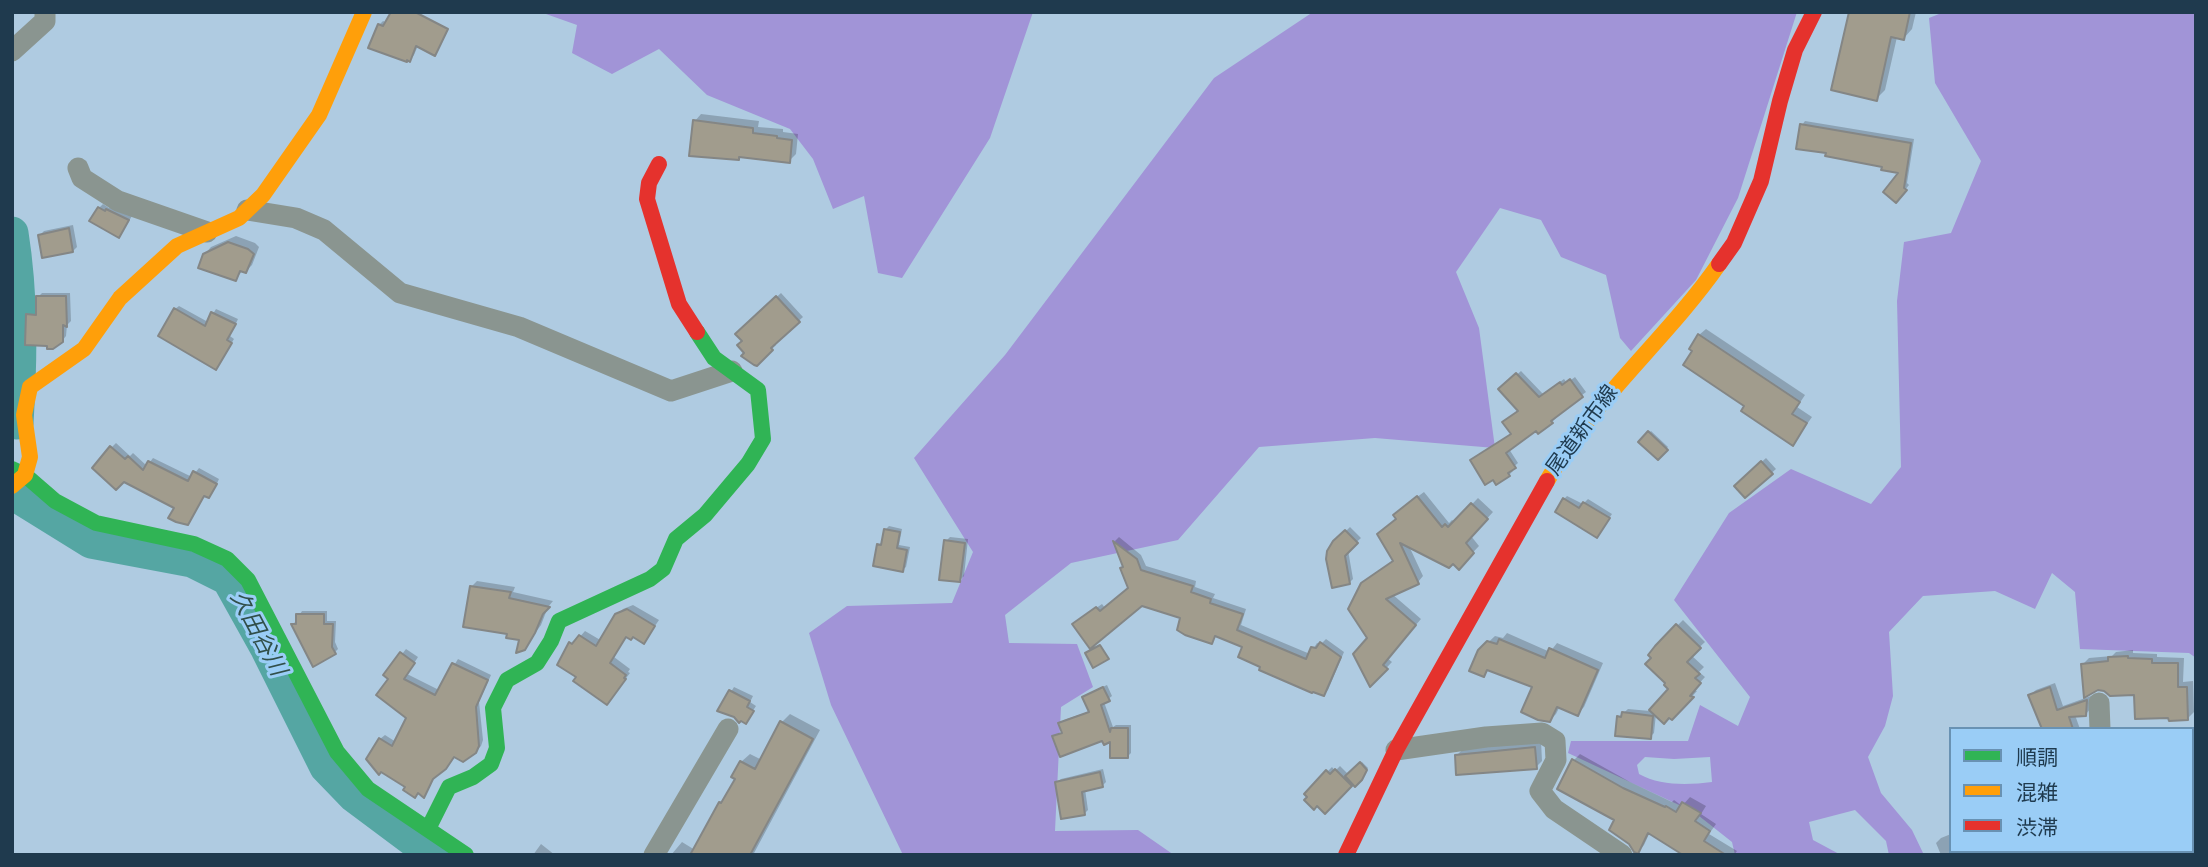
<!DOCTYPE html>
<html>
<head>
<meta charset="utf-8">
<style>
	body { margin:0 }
	#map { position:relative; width:2208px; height:867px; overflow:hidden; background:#afcbe1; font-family:"Roboto Condensed","Noto Sans JP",sans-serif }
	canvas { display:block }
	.frame { position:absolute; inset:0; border:14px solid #1f3a4e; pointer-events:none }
	.legend { position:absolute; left:1949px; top:727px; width:245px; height:126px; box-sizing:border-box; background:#9acdf6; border:2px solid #6992b3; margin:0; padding:9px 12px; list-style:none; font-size:21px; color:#1f3a4e }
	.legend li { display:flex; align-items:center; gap:14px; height:35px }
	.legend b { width:35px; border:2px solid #6992b3 }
</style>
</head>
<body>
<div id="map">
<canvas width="2208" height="867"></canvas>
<div class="frame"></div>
<ul class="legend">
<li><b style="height:9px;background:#30b455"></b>順調</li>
<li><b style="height:9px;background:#ff9f0a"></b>混雑</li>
<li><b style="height:9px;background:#e5322d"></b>渋滞</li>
</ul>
</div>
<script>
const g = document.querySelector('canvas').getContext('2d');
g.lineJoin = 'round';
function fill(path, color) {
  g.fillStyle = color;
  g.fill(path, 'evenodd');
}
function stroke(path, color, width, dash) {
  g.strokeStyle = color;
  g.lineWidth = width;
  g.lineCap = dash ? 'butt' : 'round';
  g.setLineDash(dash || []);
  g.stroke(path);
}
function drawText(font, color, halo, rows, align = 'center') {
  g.font = font + ' "Roboto Condensed","Noto Sans JP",sans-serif';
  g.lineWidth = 6;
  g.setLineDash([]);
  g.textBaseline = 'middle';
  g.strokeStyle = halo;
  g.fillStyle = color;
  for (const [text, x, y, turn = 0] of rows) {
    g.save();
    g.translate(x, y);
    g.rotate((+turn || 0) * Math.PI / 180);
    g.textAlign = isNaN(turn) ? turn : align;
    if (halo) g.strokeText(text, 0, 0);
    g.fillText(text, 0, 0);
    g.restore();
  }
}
fill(new Path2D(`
	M548 12H1033L990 138 902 278 878 273 864 196 833 209 813 159 790 129 707 95 659 49 612 74 572 53 577 25 546 14Z
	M1313 12H1797L1738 198 1696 280 1631 351 1620 338 1606 275 1561 257 1541 220 1500 208 1456 272 1479 328 1495 448 1375 438 1259 447 1178 540 1071 563 1005 615 1009 643 1077 644 1093 687 1061 707 1055 831 1138 830 1174 855H903L831 705 809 633 847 606 952 603 973 552 914 458 1005 355 1214 78Z
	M1944 12H2196V658L2189 653 2080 649 2075 592 2052 573 2035 609 1995 591 1923 596 1889 632 1893 696 1885 726 1868 757 1881 793 1912 830 1924 855H1889L1886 841 1855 810 1809 822 1813 840 1841 855H1735L1732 842 1694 812 1568 753 1571 741H1688L1700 705 1738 726 1750 697 1674 600 1729 513 1791 469 1871 504 1901 467 1897 301 1904 242 1951 233 1981 161 1935 83 1929 18ZM1645 757 1674 759 1710 757 1712 782C1688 785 1660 786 1639 774L1637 765Z`), '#a194d7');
fill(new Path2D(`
	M1846 12H1916L1912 29 1904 38 1897 37 1885 90 1876 99 1850 16Z
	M383 21 422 36 414 55 410 60 379 25Z
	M701 114 759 121 758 127 783 129V132L798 134 796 154 789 161 740 156 738 158 695 121Z
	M1805 121 1914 139 1907 183 1909 185 1900 196 1902 172 1828 152 1802 125Z
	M103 204 109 208 111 206 132 216 122 232 99 208Z
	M73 225 77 247 73 251 40 235 44 231Z
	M236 236 255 243 259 247 252 265 246 271 243 270 236 279 204 255 211 247Z
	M42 293H70L71 321 67 325 66 336 62 341 28 315 32 311H38V297Z
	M781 293 803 317 774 343 776 345 756 364 747 353 744 341 737 334Z
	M179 306 208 322 216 309 238 319 230 336 234 339 219 364 175 309Z
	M1706 329 1805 395 1797 407 1812 417 1793 444 1747 406 1699 335Z
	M1521 371 1543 394 1564 379 1567 383 1575 377 1586 392 1554 416 1556 418 1552 422 1536 429 1509 449 1518 463 1511 469 1513 471 1509 475 1472 460 1513 433 1520 410 1500 390Z
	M1651 431 1668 447 1657 458 1640 442Z
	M116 443 130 456 133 453 147 466 153 458 192 477 199 468 219 479 213 492 209 496 205 494 188 523 176 507 112 447Z
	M1766 458 1776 469 1745 496 1736 486Z
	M1424 492 1449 523 1452 520 1455 522 1478 498 1493 512 1471 536 1479 546 1459 567 1453 562 1409 546 1423 576 1418 582 1392 594 1421 619 1387 658 1392 662 1371 684 1369 638 1363 584 1395 560 1398 519 1401 509Z
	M1567 496 1583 504 1588 499 1612 514 1597 536 1564 499Z
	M889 526 902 529 899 545 910 547 906 567 902 570 879 545 883 541 885 530Z
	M1350 527 1361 538 1348 550 1353 579 1349 583 1331 546Z
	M950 537 968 539 964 576 960 580 946 541Z
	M1119 537 1141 555 1146 566 1196 581 1195 587 1215 594 1213 598 1246 609 1241 625 1310 654 1317 643 1321 644 1326 639 1344 652 1328 690 1323 694 1263 666 1245 646 1217 635 1211 642 1182 617 1142 604 1079 620 1102 604 1105 608 1130 588 1125 566 1115 541Z
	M477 581 515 587 513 592 553 601 548 607 541 625 524 649 521 638 509 632 471 587Z
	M633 605 659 620 644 642 634 635 627 636 614 657 630 669 628 672 630 673 607 703 578 677 571 643 576 638 578 639 585 631 602 641 617 615 623 609Z
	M302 611H327V621H336L335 642 338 649 334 653 293 625Z
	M1683 620 1705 642 1691 655 1704 667 1699 672 1705 677 1693 690 1697 691 1672 718 1656 714 1654 733 1650 737 1619 717 1628 709 1650 711 1671 688 1653 657 1656 647Z
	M1507 633 1550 652 1557 643 1603 663 1584 707 1577 714 1560 706 1556 714 1549 721 1534 686 1489 669 1483 675 1479 651 1495 636 1503 638Z
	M406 649 418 657 407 674 439 690 458 659 491 675 479 702 483 740 481 746 475 752 454 756 437 774 424 795 407 787 380 739 385 735 396 742 408 717 390 678 386 675Z
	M2133 650V653L2157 654V657L2184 658 2183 682 2193 681 2194 712 2187 719H2151L2155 715 2136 693 2083 664 2089 658 2112 656 2116 652Z
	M2055 683 2063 706 2091 696V708L2086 714 2075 715 2080 729H2044L2030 695 2036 690Z
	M1107 685 1112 696 1104 702 1113 727 1116 725H1131V753L1127 757 1112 740 1054 736 1063 731 1060 724 1064 720 1090 711 1084 697 1087 694Z
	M734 687 753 696 750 702 756 706 746 721 720 710Z
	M790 714 820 730 753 855H671L682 842 695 850 720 803 728 796 737 778 741 762 750 754 762 760 782 722Z
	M1541 741 1542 761 1536 767 1457 755 1463 749Z
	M1580 754 1630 782 1672 802 1674 800 1682 806 1690 797 1706 806 1701 814 1716 824 1709 834 1737 851 1734 855H1687L1650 832 1644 845 1638 852 1574 760Z
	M1362 762 1368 768 1363 776 1353 783 1325 811 1306 793 1332 767 1335 771 1340 766 1349 775Z
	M1103 769 1106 782 1103 785 1085 789 1088 810 1084 814 1057 782 1061 779Z
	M2192 795 2196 797V846L2192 844Z
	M1951 834V851H2011L2012 855H1941L1936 843 1941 838Z
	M541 844 555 855H533Z
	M2052 851H2120L2119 855H2075L2067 853 2066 855H2051Z`), '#0003');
stroke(new Path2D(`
	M12 233C22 296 21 359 17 423
	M20 498 91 542 192 561 228 579 267 649 326 767 354 796 433 855`), '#55a6a3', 33);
const building = new Path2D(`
	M391 12H415L448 29 435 56 416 46 410 62 407 60V62L368 48 378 24 383 26Z
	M1849 12H1910L1904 40 1891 37 1877 101 1831 90Z
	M693 120 753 128V133L777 136V138L792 140 790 163 739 157V160L689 156Z
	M1800 124 1911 143 1904 188 1907 190 1896 203 1883 192 1898 173 1881 170 1882 167 1825 156 1826 153 1796 149Z
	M98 207 105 211 106 209 129 220 119 238 89 221Z
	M69 228 73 252 42 258 38 235Z
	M228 242 248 249 254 254 246 273 240 271 236 281 198 268 203 254Z
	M36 296H66L67 327 63 325V342L53 349H47V346L25 345 26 314 36 315Z
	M776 296 800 322 771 348 773 350 757 366 754 365 741 356 744 353 737 345 742 341 735 334Z
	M174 308 205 326 211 312 236 324 227 340 232 343 216 370 158 336Z
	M1698 334 1800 402 1792 414 1807 423 1793 446 1741 411 1744 406 1683 365 1692 351 1689 349Z
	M1516 373 1539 397 1560 382 1562 385 1570 379 1583 397 1551 421 1553 423 1538 434 1536 431 1506 453 1516 468 1508 473 1510 476 1496 485 1493 480 1485 485 1470 460 1511 434 1502 422 1518 411 1498 389Z
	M1648 431 1668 450 1658 460 1638 442Z
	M110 446 125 459 128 456 143 470 148 461 188 481 193 471 217 484 209 498 204 496 188 525 176 522 168 518 174 508 124 482 116 490 92 468Z
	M1761 461 1773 474 1745 498 1734 486Z
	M1417 496 1442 527 1445 524 1448 527 1471 503 1488 519 1466 543 1474 553 1459 570 1453 564 1449 568 1400 543 1419 584 1386 599 1416 625 1383 665 1388 669 1370 687 1353 654 1367 638 1348 609 1361 583 1393 561 1377 534 1396 519 1393 515Z
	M1563 498 1579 508 1583 502 1610 518 1597 538 1555 512Z
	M884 529 900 532 897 548 907 550 903 572 873 566 877 544 881 545Z
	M1345 530 1358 543 1345 556 1350 584 1332 588 1326 559 1327 551 1333 541Z
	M944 540 965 543 960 582 939 580Z
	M1113 541 1137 559 1141 570 1193 586 1191 592 1211 599 1210 603 1243 614 1237 630 1306 659 1311 647 1316 648 1320 642 1341 657 1324 696 1313 692 1312 693 1259 670 1260 667 1238 657 1242 647 1215 636 1212 644 1185 635 1177 630 1180 618 1142 606 1090 649 1072 624 1096 607 1100 611 1128 588 1120 568 1123 567Z
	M470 586 511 592 509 598 550 607 543 614 535 633 525 650 516 653 519 640 506 638 507 634 463 627Z
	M627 609 655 626 644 644 633 637 631 640 626 637 610 663 626 675 624 678 626 679 607 705 573 681 576 677 557 665 569 642 572 644 579 635 596 646 615 614Z
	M296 614H324V624H333L332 647 336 654 313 667 291 624H296Z
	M1676 624 1701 648 1687 662 1700 674 1695 678 1701 683 1690 696 1694 697 1672 720 1669 718 1664 724 1649 710 1668 689 1664 685 1665 683 1645 664 1651 658 1648 655 1655 646Z
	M1499 639 1545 658 1549 648 1598 670 1578 716 1557 707 1550 722 1538 720 1521 712 1532 687 1487 670 1484 677 1469 671 1478 650 1487 641 1497 644Z
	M1100 645 1109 659 1093 668 1085 653Z
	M400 652 415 663 404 679 435 695 452 663 488 680 476 707 479 746 476 753 463 762 454 757 446 769 433 779 424 798 418 793 415 798 403 790 405 787 381 772 379 775 366 759 379 738 392 746 406 718 376 695 388 679 383 675Z
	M2128 656V658L2152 659V663H2178V687H2187L2188 720 2169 721 2168 718 2135 719 2134 695 2110 696 2104 691 2098 690 2084 698 2081 664 2108 661V657Z
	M1103 687 1110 701 1101 705 1110 732 1111 728H1128V758H1110V742L1104 745 1102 741 1060 757 1052 736 1062 733 1058 723 1089 712 1082 697Z
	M2050 687 2057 710 2087 700 2086 716 2069 717 2073 729H2042L2028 695Z
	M729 690 750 701 747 707 754 711 746 724 741 721 739 723 734 717 717 711Z
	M1622 712 1653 716 1651 739 1615 736 1617 716 1621 717Z
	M780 721 813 739 750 855H690L719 802 721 803 735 779 731 777 740 761 755 769Z
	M1535 747 1537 769 1456 775 1455 755Z
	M1572 759 1623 788 1665 807 1666 806 1676 812 1682 802 1701 813 1695 821 1710 831 1704 841 1726 855H1683L1648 833 1638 854 1634 852 1629 844 1609 830 1614 820 1557 789Z
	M1360 762 1367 770 1362 780 1355 787 1345 776Z
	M1335 769 1352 786 1325 814 1317 806 1314 810 1304 800 1307 797 1304 794 1326 770 1330 774Z
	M1100 772 1103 787 1082 792 1085 815 1061 819 1055 782Z`);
fill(building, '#a19c8d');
stroke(building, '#848685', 2);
stroke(new Path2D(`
	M12 51 45 21V12
	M78 168 82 178 118 201 207 232
	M247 210 296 218 324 230 400 293 519 327 671 391 732 371
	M2099 703 2100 729
	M1396 750 1486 737 1542 733 1555 741 1556 760 1540 791 1554 809 1622 855
	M654 855 728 729
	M2129 855 2130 851`), '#8a9590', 21);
stroke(new Path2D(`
	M12 469 25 475 55 501 96 523 194 544 227 559 248 580 337 752 368 789 466 855
	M428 829 449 787 473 777 491 764 497 748 493 708 507 680 537 663 551 641 559 621 650 579 663 569 676 539 705 515 748 464 763 439 758 390 714 358 697 332`), '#30b455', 16);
stroke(new Path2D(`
	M1547 481C1592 400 1666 340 1719 264
	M12 486 25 475 30 457 24 415 30 387 84 349 120 298 177 246 239 218 263 195 319 115 364 12`), '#ff9f0a', 16);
stroke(new Path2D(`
	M659 164 649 183 647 199 679 304 697 332
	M1719 264 1734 243 1761 181 1780 101 1795 50 1814 12
	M1346 855 1396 750 1547 481`), '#e5322d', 16);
drawText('21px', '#1f3a4e', '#9acdf6', [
	["尾道新市線",1583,431,-54]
]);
drawText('italic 23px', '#314f4a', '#9acdf6', [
	["久田谷川",257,634,62]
]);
</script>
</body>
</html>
